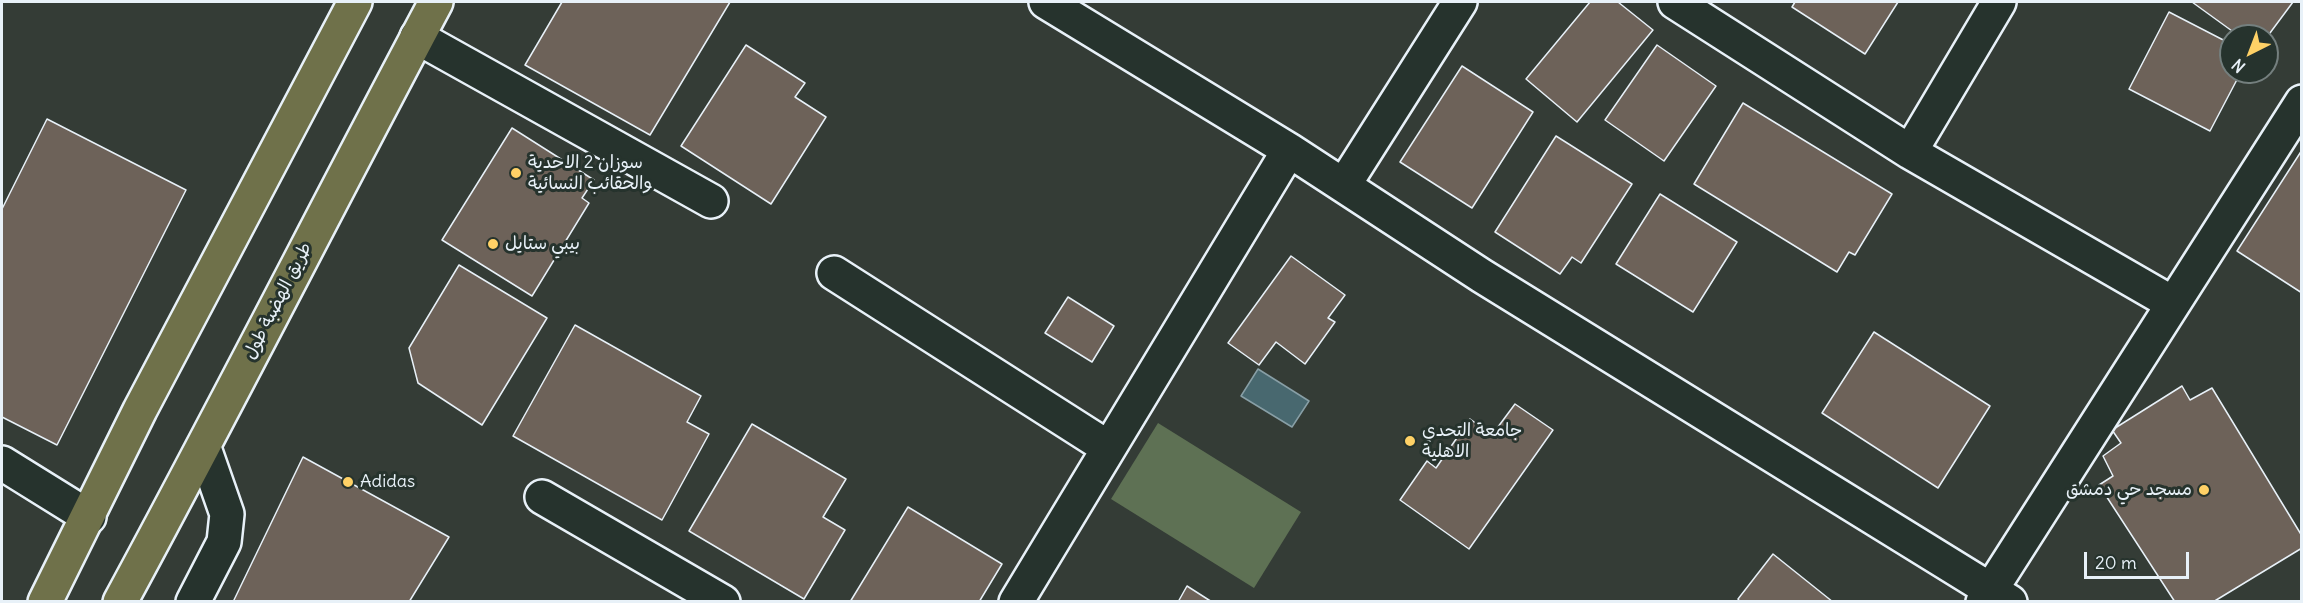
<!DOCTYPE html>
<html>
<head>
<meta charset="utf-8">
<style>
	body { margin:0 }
	#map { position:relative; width:2303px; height:603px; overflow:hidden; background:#343c36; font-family:Delius,sans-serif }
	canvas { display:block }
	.frame { position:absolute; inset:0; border:3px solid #e8f1f8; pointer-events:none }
	.north { position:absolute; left:2219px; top:24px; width:60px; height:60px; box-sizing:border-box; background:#26332d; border:2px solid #747f7e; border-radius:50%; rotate:222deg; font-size:16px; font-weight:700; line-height:24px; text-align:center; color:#e8f1f8 }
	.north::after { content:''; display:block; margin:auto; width:21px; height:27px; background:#ffd166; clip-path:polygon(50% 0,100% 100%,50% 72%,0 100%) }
	.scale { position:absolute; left:2084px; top:552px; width:105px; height:27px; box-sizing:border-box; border:3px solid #e8f1f8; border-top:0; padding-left:8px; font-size:18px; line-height:21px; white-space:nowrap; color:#e8f1f8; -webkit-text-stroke:4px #26332d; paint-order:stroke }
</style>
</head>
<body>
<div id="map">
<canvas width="2303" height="603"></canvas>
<div class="frame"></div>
<div class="north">N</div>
<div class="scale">20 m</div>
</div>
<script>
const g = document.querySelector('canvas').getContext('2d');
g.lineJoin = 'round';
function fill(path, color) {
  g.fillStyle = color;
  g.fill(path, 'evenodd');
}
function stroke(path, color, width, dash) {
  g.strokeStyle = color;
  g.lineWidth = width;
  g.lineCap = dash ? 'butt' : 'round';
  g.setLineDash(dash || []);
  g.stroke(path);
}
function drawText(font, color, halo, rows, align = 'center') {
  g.font = font + ' Delius,"Playpen Sans Arabic",sans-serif';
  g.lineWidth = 6;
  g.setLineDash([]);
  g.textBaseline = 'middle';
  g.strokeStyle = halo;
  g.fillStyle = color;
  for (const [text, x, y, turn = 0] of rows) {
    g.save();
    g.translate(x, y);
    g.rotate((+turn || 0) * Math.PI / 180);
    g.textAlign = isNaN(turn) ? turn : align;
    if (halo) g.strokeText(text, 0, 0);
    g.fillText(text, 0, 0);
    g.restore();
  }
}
fill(new Path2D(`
	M1158 423 1301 512 1254 588 1111 499Z`), '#5e7154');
const water = new Path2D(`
	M1258 369 1309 401 1292 427 1241 396Z`);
fill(water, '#48686f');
stroke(water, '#889fa6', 1.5);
const building = new Path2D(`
	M562 2H730L650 135 525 65Z
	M1590 2H1618L1653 30 1577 122 1526 79Z
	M1795 2H1898L1865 54 1792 7Z
	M2192 2H2293L2267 37 2239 36Z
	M2169 12 2231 44V72H2241L2210 131 2129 89Z
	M746 45 805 83 795 97 826 117 771 204 681 146Z
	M1657 45 1716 86 1664 161 1605 120Z
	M1462 66 1533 112 1472 208 1400 162Z
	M1743 103 1892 194 1855 255 1849 252 1837 272 1694 184Z
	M47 119 186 190 57 445 2 417V209Z
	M512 128 594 180 582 198 589 203 532 296 442 240Z
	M1556 136 1632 184 1581 263 1572 257 1560 274 1495 232Z
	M2302 150V293L2237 251Z
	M1660 194 1737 242 1693 312 1616 264Z
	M1291 256 1345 295 1328 318 1335 322 1305 364 1276 342 1259 365 1228 343Z
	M459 265 547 318 482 425 418 383 409 348Z
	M1068 297 1114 326 1092 362 1045 333Z
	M575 325 701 396 687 422 709 434 662 520 513 436Z
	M1874 332 1990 406 1938 488 1822 413Z
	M2182 386 2190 400 2212 388 2302 536V548L2213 602H2175L2099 485 2113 476 2103 456 2121 443 2112 430Z
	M1515 404 1553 430 1469 549 1400 500 1427 461 1436 468 1470 419 1492 435Z
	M752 424 846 479 823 517 845 530 804 599 689 531Z
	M303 457 449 537 409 602H233Z
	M908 507 1002 564 979 602H850Z
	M1773 554 1833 602H1740L1738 599Z
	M1187 586 1212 602H1178Z`);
fill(building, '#6d6259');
stroke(building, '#e8f1f8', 1.5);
const minor = new Path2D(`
	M1046 2 1289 150 1482 276 2010 602
	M1675 2 1910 152 2172 303
	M417 37 711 201
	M1910 152 1999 2
	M1344 185 1460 2
	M834 273 1107 447
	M2 463 89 517
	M542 497 723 602
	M193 602 224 542 227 514 204 448
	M1016 602 1289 150
	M1983 602 2302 102`);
const highway = new Path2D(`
	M45 602 140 410 355 2
	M120 602C228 403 330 201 436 2`);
stroke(minor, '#e8f1f8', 38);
stroke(highway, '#e8f1f8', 38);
stroke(minor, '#26332d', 33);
stroke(highway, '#6f714a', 33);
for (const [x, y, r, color] of [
	[516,173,6,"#ffd166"],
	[493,244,6,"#ffd166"],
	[1410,441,6,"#ffd166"],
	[348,482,6,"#ffd166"],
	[2204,490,6,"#ffd166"]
]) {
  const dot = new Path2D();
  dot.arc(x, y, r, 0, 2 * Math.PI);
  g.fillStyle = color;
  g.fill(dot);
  stroke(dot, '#26332d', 2);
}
drawText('18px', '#e8f1f8', '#26332d', [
	["سوزان 2 الاحدية",528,163],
	["والحقائب النسائية",528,184],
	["بيبي ستايل",505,244],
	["جامعة التحدي",1422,431],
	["الاهلية",1422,452],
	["Adidas",360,482],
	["مسجد حي دمشق",2192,490,"right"]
], 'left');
drawText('18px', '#e8f1f8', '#26332d', [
	["طريق الهضبة طول",278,301,-63]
]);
</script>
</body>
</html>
